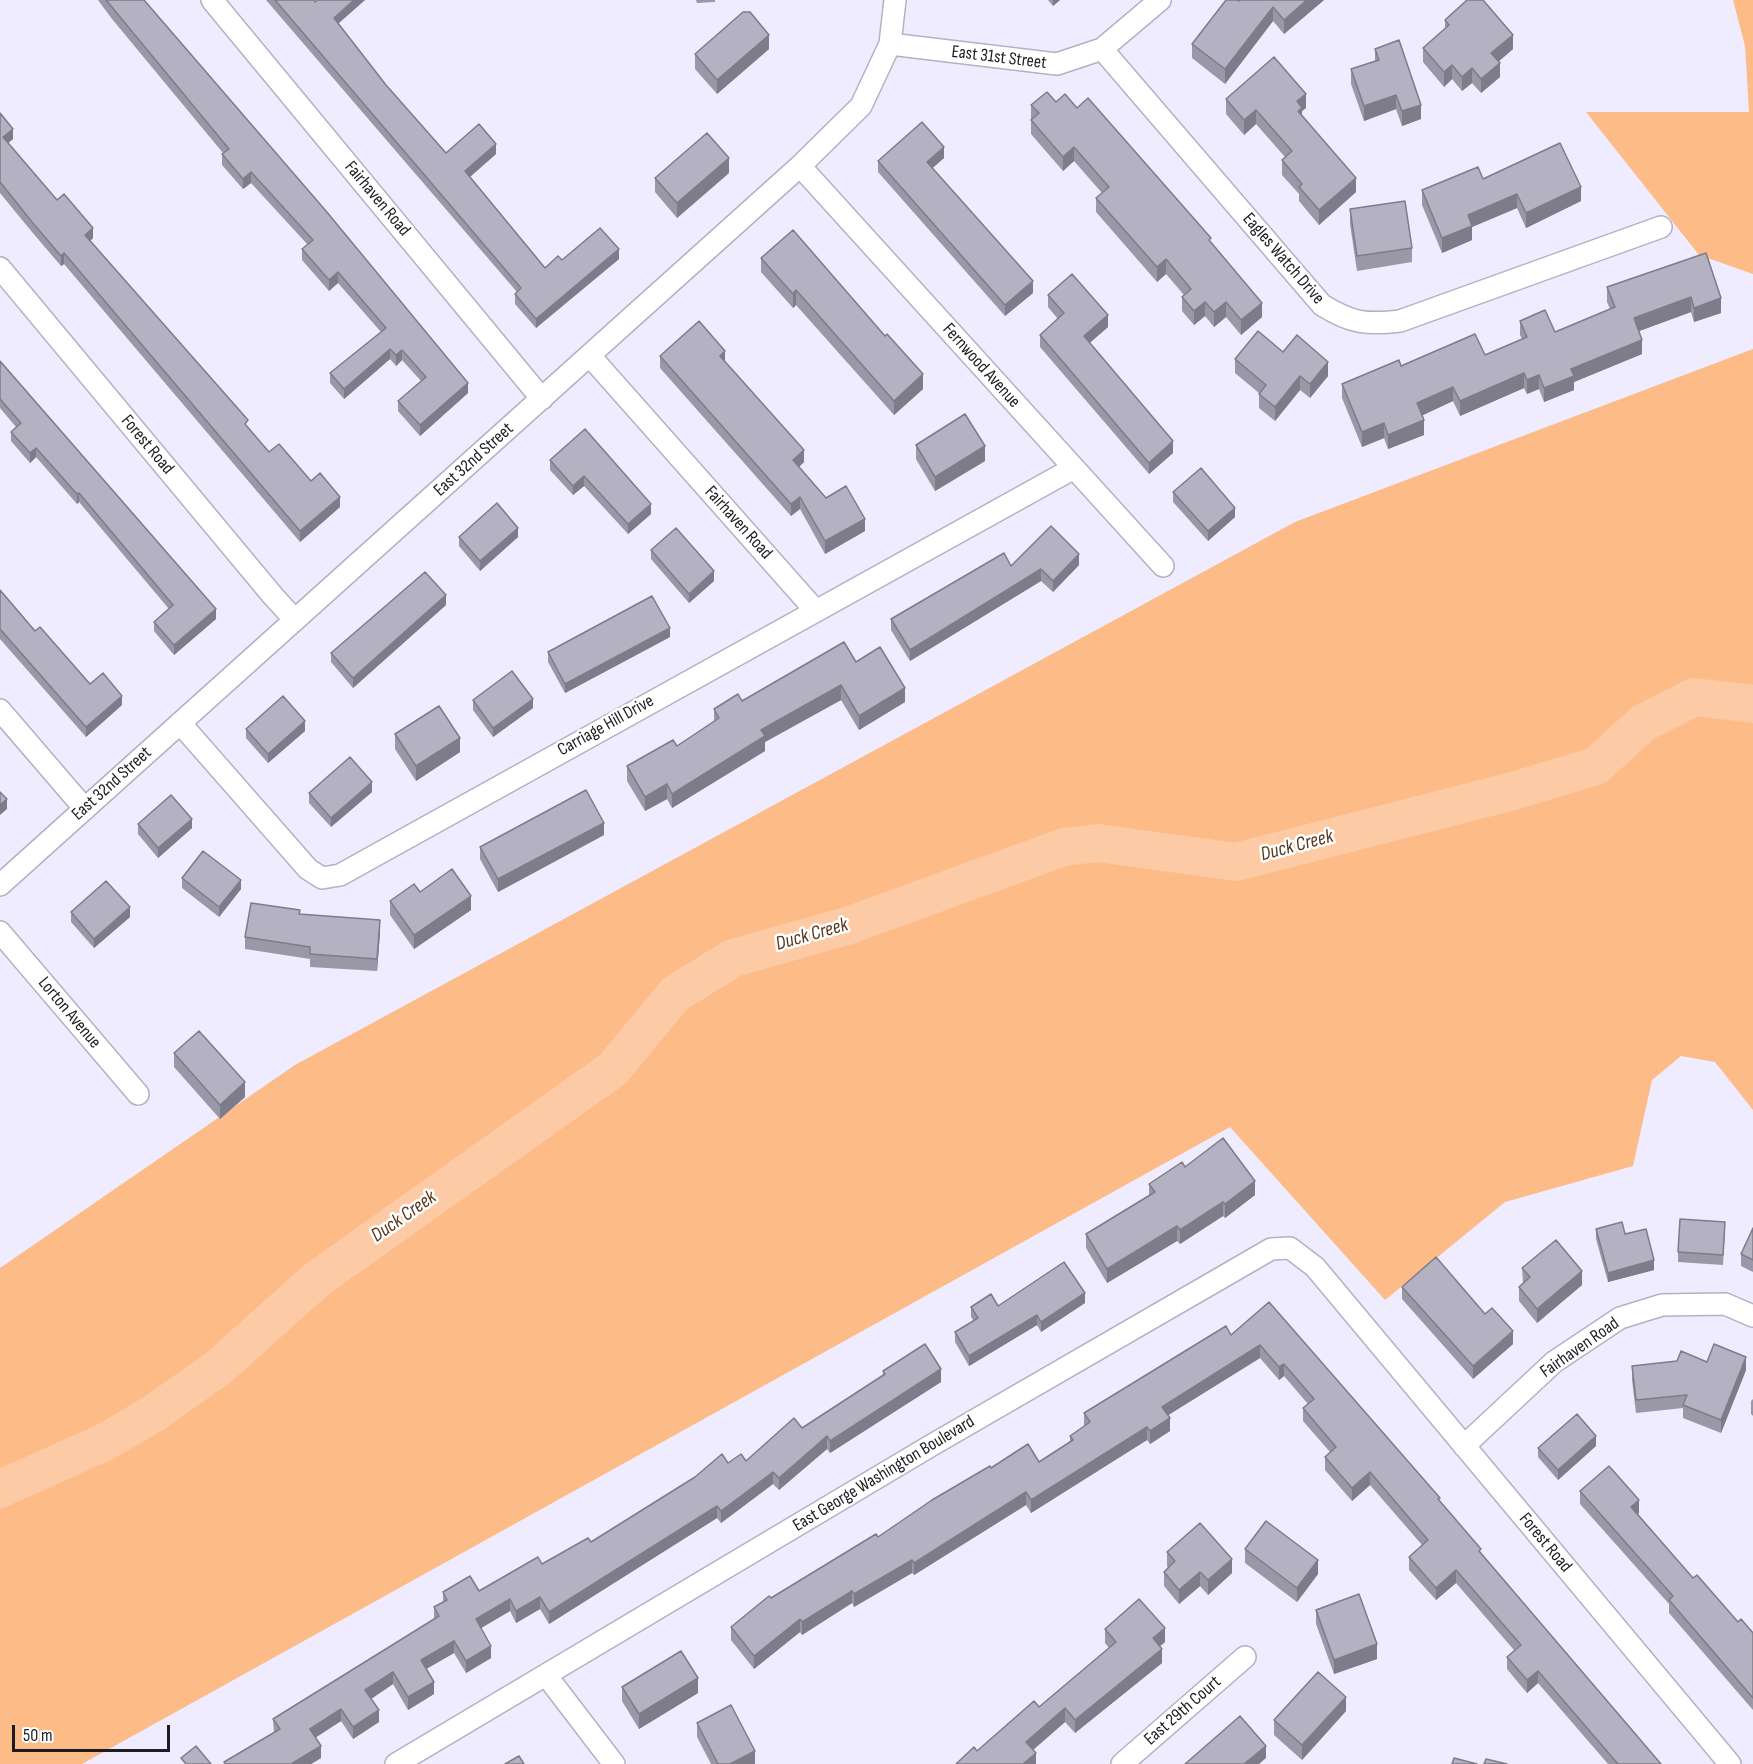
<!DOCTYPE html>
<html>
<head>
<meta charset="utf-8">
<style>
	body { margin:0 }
	#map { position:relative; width:1753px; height:1764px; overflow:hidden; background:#efecff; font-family:"Sofia Sans Condensed",sans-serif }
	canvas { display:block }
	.scale { position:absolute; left:12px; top:1725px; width:158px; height:27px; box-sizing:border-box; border:3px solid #1d1c22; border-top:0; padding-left:8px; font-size:18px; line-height:21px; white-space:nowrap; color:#1d1c22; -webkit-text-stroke:4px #fff; paint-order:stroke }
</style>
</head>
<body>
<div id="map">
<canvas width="1753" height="1764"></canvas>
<div class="scale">50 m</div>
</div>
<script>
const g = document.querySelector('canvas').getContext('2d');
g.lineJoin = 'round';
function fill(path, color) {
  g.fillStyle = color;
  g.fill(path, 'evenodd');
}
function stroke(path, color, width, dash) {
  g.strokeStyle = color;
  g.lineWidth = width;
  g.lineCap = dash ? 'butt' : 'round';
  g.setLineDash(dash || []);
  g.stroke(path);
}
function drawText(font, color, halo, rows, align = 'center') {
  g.font = font + ' "Sofia Sans Condensed",sans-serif';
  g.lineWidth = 5;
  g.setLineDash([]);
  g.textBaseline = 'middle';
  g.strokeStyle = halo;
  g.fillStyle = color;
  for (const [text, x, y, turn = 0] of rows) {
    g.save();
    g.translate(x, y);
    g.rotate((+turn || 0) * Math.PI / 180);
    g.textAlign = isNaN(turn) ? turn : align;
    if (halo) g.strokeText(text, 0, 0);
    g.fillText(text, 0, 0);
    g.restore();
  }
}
fill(new Path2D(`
	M1733 0H1753V274L1699 255 1586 112H1749L1745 46Z
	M1753 349V1110L1715 1062 1681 1056 1652 1080 1633 1166 1505 1202 1385 1300 1230 1127 82 1764H0V1268L295 1065 1295 522Z`), '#fcbb87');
stroke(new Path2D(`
	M0 1489 107 1441 154 1413 218 1368 316 1280 613 1069 675 994 733 958 847 926 1064 847 1098 843 1236 862 1513 791 1596 766 1643 723 1694 697 1753 704`), '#fccba5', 38);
const minor = new Path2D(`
	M212 0 542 399
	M890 44 1057 64 1102 49 1160 0
	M1102 49 1322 305C1351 323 1366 325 1400 321L1661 227
	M800 166 1163 566
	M0 268 273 596 295 620
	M590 356 815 610
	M0 710 85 809
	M180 723 308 869 322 878 340 875 1074 468
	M0 885 800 166 861 106 890 44 895 0
	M0 932 138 1094
	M1464 1446 1554 1362 1620 1318 1662 1305 1725 1304 1753 1316
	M546 1675 614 1764
	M396 1764 932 1445 1271 1249 1290 1248 1315 1267 1730 1764
	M1122 1764 1245 1657`);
stroke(minor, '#b3b1c2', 24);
stroke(minor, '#fff', 21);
fill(new Path2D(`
	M98 0H144L468 393 420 436 398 411V401L421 381 402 360 396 366 390 359 344 399 330 383V373L381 332 338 283 329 291 302 260V249L308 245 251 183 243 189 222 165V154L223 153 112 19Z
	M266 0H314L315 2 365 0 338 24 386 85 446 153 496 154 470 177 545 268 562 260 619 259 536 328 515 304V294L517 292Z
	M696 0H715V2L697 3Z
	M1048 0H1060L1053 6Z
	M1324 0 1284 34 1273 21 1225 84 1192 58V44L1239 1Z
	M1445 20 1513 49 1498 62 1500 77 1481 93 1472 83 1462 91 1452 79 1444 87 1423 62V48L1445 29Z
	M769 49 717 94 695 69V54Z
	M1375 49 1421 119 1402 126 1396 109 1364 121 1351 84V69L1375 61Z
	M1226 99 1306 108 1302 111V116L1356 192 1319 225 1299 201V194L1282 175V160L1285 157 1256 124 1244 135 1226 114Z
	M1056 102 1077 108 1211 243 1262 317 1241 335 1226 317 1214 327 1205 316 1194 325 1182 311V297L1184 295 1166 274 1157 282 1096 212V198L1102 193 1074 161 1063 171 1031 134V105Z
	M0 113 13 139 8 143 57 200 93 238 90 241 248 428 269 452 311 481 340 507 300 542 64 264 61 266 32 232 0 193Z
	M944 158 932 168 1033 293 1005 316 878 172V161Z
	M729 173 677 218 655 192V178Z
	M1483 179 1581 201 1526 228 1517 208 1472 227V240L1442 253 1422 205V190Z
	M1350 209 1412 248V262L1357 271 1350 224Z
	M1706 253 1721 313 1694 322 1691 312 1639 331 1642 354 1574 382V390L1544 402 1539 389 1527 394 1524 388 1460 416 1453 401 1422 415 1424 435 1388 449 1384 438 1362 447 1342 398V384L1401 366 1485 355 1522 339 1520 335V321L1555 332 1610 309 1607 302V287Z
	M761 258 923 389 894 415 796 305 793 308 761 272Z
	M1048 295 1108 327 1089 343 1173 453 1149 474 1040 347V335L1058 319 1048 307Z
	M1283 352 1328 376 1310 398 1300 390 1275 421 1259 408V393L1235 373V359Z
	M660 356 725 363 804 462 799 467 826 498 865 531 825 554 800 509 791 516 660 368Z
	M0 361 216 619 174 655 154 631V622L169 609 79 502 77 504 36 457 30 463 11 441V432L16 427 0 408Z
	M585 429 651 514 628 534 584 486 573 495 550 470V460Z
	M916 445 985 461 935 491 916 459Z
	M1173 492 1235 517 1208 541 1173 502Z
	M459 537H518L480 571 459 546Z
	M651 550 714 581 689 603 651 559Z
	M1079 565 1053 592 1041 581 910 661 891 630V619L1011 566Z
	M0 590 35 631 90 684 122 705 86 737 0 639Z
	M446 605 353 688 331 662V653Z
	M670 637 565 693 548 662V652Z
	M856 662 905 702 859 730 841 700 765 742V751L672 808 667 799 645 811 627 781V766L677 746 714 722V709Z
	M473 700 533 708 493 737 473 710Z
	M246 729 305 731 268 763 246 738Z
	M395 734 460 752 416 781 395 749Z
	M372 792 331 827 309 803V793Z
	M138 824 192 828 158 858 138 834Z
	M604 835 498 892 480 859V847Z
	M182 878 241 889 219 917 182 888Z
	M420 892 471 910 414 949 390 915V901Z
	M71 912 130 917 94 948 71 922Z
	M300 914 380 933 377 971 310 967V959L245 949V937Z
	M174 1053 245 1097 220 1119 174 1067Z
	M1185 1167 1255 1195 1225 1218 1223 1216 1180 1244 1177 1241 1107 1283 1086 1248V1234L1149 1195V1184Z
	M1753 1228V1272L1741 1266V1254Z
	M1596 1229 1625 1234 1654 1270 1608 1282 1596 1239Z
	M1725 1231 1723 1265 1678 1262V1252Z
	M1522 1268 1582 1285 1537 1323 1519 1301V1287L1523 1283Z
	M1402 1287 1485 1314 1513 1344 1473 1379 1402 1299Z
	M1269 1302 1440 1502 1481 1553 1661 1764H1608L1538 1683 1527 1693 1507 1669V1657L1514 1650 1456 1583 1436 1600 1409 1570V1557L1422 1545 1370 1485 1352 1501 1325 1470V1457L1330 1452 1303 1421V1408L1308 1404 1284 1376 1279 1380 1260 1358 1168 1415 1170 1431 1150 1444 1147 1440 1031 1513 1026 1505 914 1575 912 1573 854 1607 852 1603 802 1635 800 1632 754 1669 731 1640V1627L771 1598 878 1537 991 1468 1039 1462 1070 1442V1436L1084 1426V1413L1231 1335Z
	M1085 1303 1041 1332 1037 1325 969 1366 955 1342V1332L974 1321 971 1317V1307Z
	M1707 1362 1746 1370 1721 1433 1683 1418V1408L1636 1413 1632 1380V1366Z
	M883 1371 941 1382 830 1453 827 1449 779 1490 773 1484 721 1523 717 1518 549 1624 540 1609 516 1623 510 1611 481 1628 491 1658 466 1673 454 1653 426 1669 434 1694 408 1710 393 1684 371 1699 379 1722 353 1739 341 1721 315 1738 321 1758 311 1764H224V1762L274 1733 273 1719 434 1619V1607L443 1602V1592L479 1591 542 1564 591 1542 728 1463 746 1461 802 1428 883 1376Z
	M1753 1399V1416L1751 1414V1401Z
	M1596 1446 1558 1480 1538 1457V1448Z
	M1580 1491 1639 1513 1638 1514 1693 1578 1738 1622 1753 1633V1710L1669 1613V1604L1580 1504Z
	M1245 1549 1318 1574 1297 1602 1245 1563Z
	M1167 1552 1232 1573 1208 1595 1200 1586 1179 1604 1164 1586V1572L1168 1568 1167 1566Z
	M1316 1610 1377 1659 1334 1674 1316 1624Z
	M1105 1629 1165 1642 1160 1646 1162 1663 1075 1733 1065 1722 1033 1750 1036 1764 977 1751 1039 1707 1109 1648 1105 1643Z
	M622 1687 698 1693 639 1729 622 1701Z
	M1346 1711 1302 1760 1274 1735V1720Z
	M697 1723 755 1764H711L697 1737Z`), '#9a98a7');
fill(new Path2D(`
	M354 0H365L334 27V18Z
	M1053 0H1060L1053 6Z
	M1307 0H1324L1284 34V20Z
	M1273 7V21L1225 84V69Z
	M769 35V49L717 94V80Z
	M1513 35V49L1491 68V53Z
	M1500 63V77L1481 93V79Z
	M1452 65V79L1444 87V72Z
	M1472 68V83L1462 91V77Z
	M1306 94V108L1302 111V122L1298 126 1297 101Z
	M1396 95V109L1364 121V106Z
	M1421 105V119L1402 126V111Z
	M1256 110V124L1244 135V120Z
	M13 129V139L3 147V137Z
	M496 144V154L465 181V171Z
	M944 147V158L927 173V162Z
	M1074 147V161L1063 171V157Z
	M729 158V173L677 218V203Z
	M251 172V183L243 189V179Z
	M1356 178V192L1319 225V210Z
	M1581 187V201L1526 228V213Z
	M1517 194V208L1472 227V240L1442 253V238L1468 215Z
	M93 228V238L85 246V235Z
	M619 249V259L536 328V319Z
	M64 253V264L61 266V256Z
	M1166 259V274L1157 282V267Z
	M338 272V283L329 291V280Z
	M1033 281V293L1005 316V305Z
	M796 290V305L793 308V294Z
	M1691 297V312L1634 333V318Z
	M1721 298V313L1694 322V308Z
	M1205 302V316L1194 325V311Z
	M1226 302V317L1214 327V312Z
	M1262 303V317L1241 335V320Z
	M1108 315V327L1084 348V336Z
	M1642 340V354L1574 382V390L1544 402V388L1571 369Z
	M390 349V359L344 399V389Z
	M402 350V360L396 366V355Z
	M725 351V364L720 356Z
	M1328 362V376L1310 398V384Z
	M1524 373V388L1460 416V401Z
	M923 374V389L894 415V401Z
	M1539 375V389L1527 394V380Z
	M1300 376V390L1275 421V407Z
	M468 383V393L420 436V425Z
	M1453 387V401L1417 418V403Z
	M1424 420V435L1388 449V435Z
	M1384 423V438L1362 447V432Z
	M1173 441V453L1149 474V463Z
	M985 446V461L935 491V477Z
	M36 448V457L30 463V453Z
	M804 450V462L793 472V460Z
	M584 476V486L573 495V486Z
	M79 493V502L77 504V494Z
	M340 497V507L300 542V531Z
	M800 497V509L791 516V504Z
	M651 504V514L628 534V524Z
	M1235 508V517L1208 541V531Z
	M865 519V531L825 554V541Z
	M518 528V537L480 571V561Z
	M1079 554V565L1053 592V581Z
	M1041 569V581L910 661V650Z
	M714 571V581L689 603V594Z
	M446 595V605L353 688V678Z
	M216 609V619L174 655V645Z
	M670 628V637L565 693V684Z
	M841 685V700L765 742V751L672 808V794L761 730Z
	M905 688V702L859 730V716Z
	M122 696V705L86 737V727Z
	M533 699V708L493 737V728Z
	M305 721V731L268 763V754Z
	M460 738V752L416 781V766Z
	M372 782V792L331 827V818Z
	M667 784V799L645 811V797Z
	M7 799V809L0 815V805Z
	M192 819V828L158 858V848Z
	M604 823V835L498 892V879Z
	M241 880V889L219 917V907Z
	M471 896V910L414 949V935Z
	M130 907V917L94 948V939Z
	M380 920V933L377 971V959Z
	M245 1082V1097L220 1119V1105Z
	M1255 1181V1195L1225 1218V1204Z
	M1223 1202V1216L1180 1244V1230Z
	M1177 1226V1241L1107 1283V1269Z
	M1654 1260V1270L1608 1282V1273Z
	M1582 1271V1285L1537 1323V1309Z
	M1085 1293V1303L1041 1332V1322Z
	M1037 1315V1325L969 1366V1356Z
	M1513 1331V1344L1473 1379V1366Z
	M1260 1345V1358L1162 1419V1407Z
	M1746 1357V1370L1721 1433V1420Z
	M1284 1364V1376L1279 1380V1367Z
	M941 1369V1382L830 1453V1441Z
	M1170 1418V1431L1150 1444V1431Z
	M1147 1427V1440L1031 1513V1500Z
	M827 1436V1449L779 1490V1478Z
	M1596 1436V1446L1558 1480V1470Z
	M773 1472V1484L721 1523V1511Z
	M1370 1472V1485L1352 1501V1488Z
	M1026 1492V1505L914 1575V1563Z
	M1639 1500V1513L1631 1520V1507Z
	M717 1506V1518L549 1624V1612Z
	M1232 1559V1573L1208 1595V1580Z
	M912 1560V1573L854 1607V1594Z
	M1318 1560V1574L1297 1602V1588Z
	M1456 1570V1583L1436 1600V1588Z
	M1200 1572V1586L1179 1604V1590Z
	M852 1591V1603L802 1635V1622Z
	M540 1597V1609L516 1623V1611Z
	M510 1599V1611L476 1631V1619Z
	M800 1619V1632L754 1669V1656Z
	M1165 1628V1642L1153 1652V1638Z
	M454 1641V1653L421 1672V1660Z
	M1377 1644V1659L1334 1674V1660Z
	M491 1646V1658L466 1673V1661Z
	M1162 1649V1663L1075 1733V1720Z
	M1538 1671V1683L1527 1693V1680Z
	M393 1672V1684L365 1703V1690Z
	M698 1678V1693L639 1729V1714Z
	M434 1682V1694L408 1710V1697Z
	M1346 1697V1711L1302 1760V1745Z
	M1065 1708V1722L1026 1756V1742Z
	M341 1709V1721L310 1741V1729Z
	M379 1710V1722L353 1739V1727Z
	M321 1746V1758L311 1764H291Z
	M1266 1746V1758L1259 1764H1244Z
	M755 1751V1764H730Z
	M1036 1753V1764H1023Z`), '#7d7c88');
const building = new Path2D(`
	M106 0H144L326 211 468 383 420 425 398 401 426 377 402 350 396 355 390 349 344 389 330 373 386 328 338 272 329 280 302 249 313 240 251 172 243 179 222 154 229 149Z
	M275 0H314L315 2 317 0H354L334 18 386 85 446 153 479 124 496 144 465 171 545 268 558 256 562 260 600 228 619 249 536 319 515 294 521 288Z
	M1226 0H1237L1239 1 1240 0H1307L1284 20 1273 7 1225 69 1192 44Z
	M1467 0H1483L1513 35 1491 53 1500 63 1481 79 1472 68 1462 77 1452 65 1444 72 1423 48 1449 25 1445 20Z
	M743 12H750L769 35 717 80 695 54Z
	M1399 40 1421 105 1402 111 1396 95 1364 106 1351 69 1379 60 1375 49Z
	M1274 57 1306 94 1297 101 1302 108 1298 111 1356 178 1319 210 1299 187 1302 184 1282 160 1292 151 1256 110 1244 120 1226 99Z
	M1047 92 1056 102 1065 94 1077 108 1088 98 1211 238 1209 240 1262 303 1241 320 1226 302 1214 312 1205 302 1194 311 1182 297 1191 289 1166 259 1157 267 1096 198 1109 187 1074 147 1063 157 1031 120 1039 113 1031 105Z
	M0 113 13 129 3 137 57 200 64 194 93 228 85 235 248 420 245 424 269 452 279 444 311 481 320 473 340 497 300 531 64 253 61 256 32 222 0 182Z
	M922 122 944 147 927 162 1033 281 1005 305 878 161Z
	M707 133 729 158 677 203 655 178Z
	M1560 143 1581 187 1526 213 1517 194 1468 215 1472 226 1442 238 1422 190 1478 167 1483 179Z
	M1405 201 1412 248 1357 256 1350 209Z
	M793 230 885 336 887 334 923 374 894 401 796 290 793 294 761 258Z
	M1706 253 1721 298 1694 308 1691 297 1634 318 1642 340 1571 369 1574 376 1544 388 1539 375 1527 380 1524 373 1460 401 1453 387 1417 403 1424 420 1388 435 1384 423 1362 432 1342 384 1399 360 1401 366 1475 334 1485 355 1527 337 1520 321 1545 310 1555 332 1615 307 1607 287Z
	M1072 274 1108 315 1084 336 1173 441 1149 463 1040 335 1064 313 1048 295Z
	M699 321 725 351 720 356 804 450 793 460 826 498 846 486 865 519 825 541 800 497 791 504 660 356Z
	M1258 331 1283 352 1297 335 1328 362 1310 384 1300 376 1275 407 1259 394 1266 385 1235 359Z
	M0 361 216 609 174 645 154 622 173 605 79 493 77 494 36 448 30 453 11 432 21 423 0 399Z
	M965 414 985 446 935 477 916 445Z
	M585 429 651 504 628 524 584 476 573 486 550 460Z
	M1201 468 1235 508 1208 531 1173 492Z
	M497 503 518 528 480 561 459 537Z
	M1051 526 1079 554 1053 581 1041 569 910 650 891 619 1004 553 1011 566Z
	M676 528 714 571 689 594 651 550Z
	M425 572 446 595 353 678 331 653Z
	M0 590 35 631 40 627 90 684 103 673 122 696 86 727 0 629Z
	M652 596 670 628 565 684 548 652Z
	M844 642 856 662 880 647 905 688 859 716 841 685 761 730 765 736 672 794 667 784 645 797 627 766 673 740 677 746 719 718 714 709 738 694 742 701Z
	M512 671 533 699 493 728 473 700Z
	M283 696 305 721 268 754 246 729Z
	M439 706 460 738 416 766 395 734Z
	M350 757 372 782 331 818 309 793Z
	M586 790 604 823 498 879 480 847Z
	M0 792 7 799 0 805Z
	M171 795 192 819 158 848 138 824Z
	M203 851 241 880 219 907 182 878Z
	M452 869 471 896 414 935 390 901 414 884 420 892Z
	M106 881 130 907 94 939 71 912Z
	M251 903 300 910 299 914 380 920 377 959 310 954V947L245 937Z
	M199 1031 245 1082 220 1105 174 1053Z
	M1223 1138 1255 1181 1225 1204 1223 1202 1180 1230 1177 1226 1107 1269 1086 1234 1155 1192 1149 1184 1182 1162 1185 1167Z
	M1680 1219 1725 1222 1723 1255 1678 1252Z
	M1622 1222 1625 1234 1646 1229 1654 1260 1608 1273 1596 1229Z
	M1753 1228V1260L1741 1254Z
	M1556 1240 1582 1271 1537 1309 1519 1287 1530 1277 1522 1268Z
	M1436 1257 1485 1314 1492 1308 1513 1331 1473 1366 1402 1287Z
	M1064 1262 1085 1293 1041 1322 1037 1315 969 1356 955 1332 978 1318 971 1307 991 1294 998 1306Z
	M1269 1302 1440 1498 1438 1499 1481 1549 1479 1551 1661 1764H1618L1538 1671 1527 1680 1507 1657 1521 1645 1456 1570 1436 1588 1409 1557 1428 1540 1370 1472 1352 1488 1325 1457 1336 1447 1303 1408 1314 1399 1284 1364 1279 1367 1260 1345 1162 1407 1170 1418 1150 1431 1147 1427 1031 1500 1026 1492 914 1563 912 1560 854 1594 852 1591 802 1622 800 1619 754 1656 731 1627 769 1596 771 1598 876 1534 878 1537 932 1500 990 1466 991 1468 1028 1444 1039 1462 1073 1440 1070 1436 1090 1422 1084 1413 1226 1326 1231 1335Z
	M925 1344 941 1369 830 1441 827 1436 779 1478 773 1472 721 1511 717 1506 549 1612 540 1597 516 1611 510 1599 476 1619 491 1646 466 1661 454 1641 421 1660 434 1682 408 1697 393 1672 365 1690 379 1710 353 1727 341 1709 310 1729 321 1746 291 1764H225L224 1762 280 1729 273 1719 439 1616 434 1607 447 1600 443 1592 470 1576 479 1591 538 1557 542 1564 588 1538 591 1542 695 1477 722 1454 728 1463 741 1454 746 1461 794 1418 802 1428 885 1374 883 1371Z
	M1714 1344 1746 1357 1721 1420 1683 1405 1687 1395 1636 1400 1632 1366 1677 1361 1681 1351 1707 1362Z
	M1577 1414 1596 1436 1558 1470 1538 1448Z
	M1609 1466 1639 1500 1631 1507 1693 1578 1697 1575 1738 1622 1741 1619 1753 1633V1698L1669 1600 1673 1596 1580 1491Z
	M1266 1521 1318 1560 1297 1588 1245 1549Z
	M1200 1523 1232 1559 1208 1580 1200 1572 1179 1590 1164 1572 1175 1561 1167 1552Z
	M1359 1594 1377 1644 1334 1660 1316 1610Z
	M1139 1599 1165 1628 1153 1638 1162 1649 1075 1720 1065 1708 1026 1742 1036 1753 1023 1764H956L974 1747 977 1751 1034 1701 1039 1707 1116 1642 1105 1629Z
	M681 1651 698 1678 639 1714 622 1687Z
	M1318 1672 1346 1697 1302 1745 1274 1720Z
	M731 1705 755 1751 730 1764H718L697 1723Z
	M1240 1716 1266 1746 1244 1764H1185Z
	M196 1746 211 1764H186L181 1758Z
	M519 1756 524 1764H505Z
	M1454 1758 1477 1764H1452Z
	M1486 1759 1507 1764H1484Z`);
fill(building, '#b3b1c2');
stroke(building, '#7d7c88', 1.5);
drawText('18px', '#1d1c22', '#fff', [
	["East 31st Street",999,58,7],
	["Fairhaven Road",377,199,50],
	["Eagles Watch Drive",1283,259,49],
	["Fernwood Avenue",981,366,48],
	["Forest Road",147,445,50],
	["East 32nd Street",474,460,-42],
	["Fairhaven Road",738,523,48],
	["Carriage Hill Drive",606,726,-29],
	["East 32nd Street",112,784,-42],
	["Lorton Avenue",69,1013,50],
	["Fairhaven Road",1580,1348,-35],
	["East George Washington Boulevard",884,1474,-31],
	["Forest Road",1545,1543,50],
	["East 29th Court",1183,1711,-41]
]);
drawText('italic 20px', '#58371c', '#fff', [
	["Duck Creek",1297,846,-15],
	["Duck Creek",812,935,-16],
	["Duck Creek",404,1217,-35]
]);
</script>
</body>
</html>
